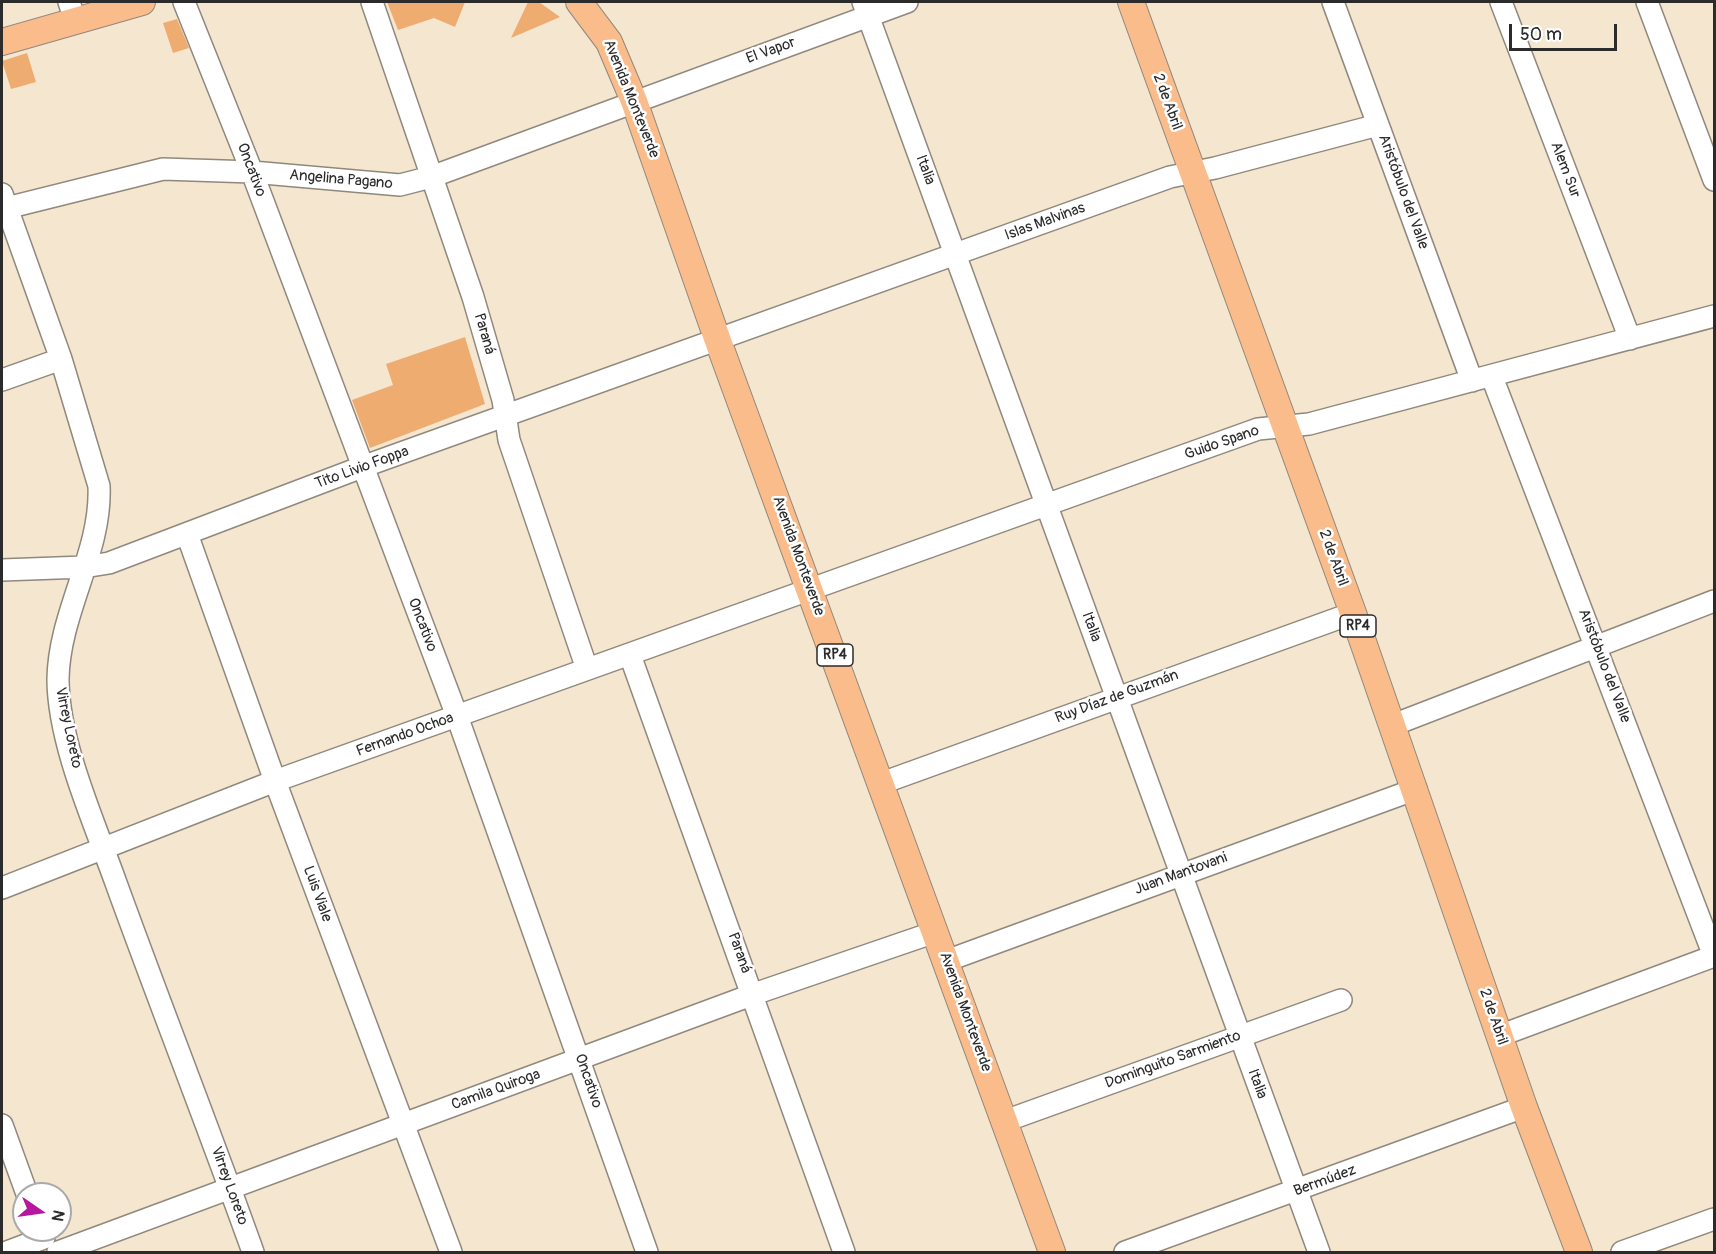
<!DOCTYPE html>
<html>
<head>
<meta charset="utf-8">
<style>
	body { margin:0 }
	#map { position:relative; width:1716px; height:1254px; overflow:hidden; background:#f4e6cf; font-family:Pangolin,sans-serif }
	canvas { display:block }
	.frame { position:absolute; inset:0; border:3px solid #2b2b2b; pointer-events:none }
	.north { position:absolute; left:12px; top:1182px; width:60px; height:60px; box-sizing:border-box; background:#fff; border:2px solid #aaa; border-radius:50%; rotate:103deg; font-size:16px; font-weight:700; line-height:24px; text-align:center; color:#2b2b2b }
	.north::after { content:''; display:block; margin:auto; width:21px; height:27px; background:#b5179e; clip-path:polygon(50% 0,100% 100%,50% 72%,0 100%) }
	.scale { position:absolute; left:1509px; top:24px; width:108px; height:27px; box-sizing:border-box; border:3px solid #2b2b2b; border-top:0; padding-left:8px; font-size:18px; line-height:21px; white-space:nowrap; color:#2b2b2b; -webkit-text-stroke:4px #fff; paint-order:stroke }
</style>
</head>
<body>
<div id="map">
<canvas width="1716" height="1254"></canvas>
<div class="frame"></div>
<div class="north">N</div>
<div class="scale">50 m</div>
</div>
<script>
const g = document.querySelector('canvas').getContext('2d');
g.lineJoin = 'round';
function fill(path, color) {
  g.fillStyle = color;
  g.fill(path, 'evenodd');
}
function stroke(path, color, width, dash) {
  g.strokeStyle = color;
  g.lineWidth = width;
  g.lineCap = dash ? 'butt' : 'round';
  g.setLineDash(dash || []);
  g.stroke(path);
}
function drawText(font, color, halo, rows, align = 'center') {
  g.font = font + ' Pangolin,sans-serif';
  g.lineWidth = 5;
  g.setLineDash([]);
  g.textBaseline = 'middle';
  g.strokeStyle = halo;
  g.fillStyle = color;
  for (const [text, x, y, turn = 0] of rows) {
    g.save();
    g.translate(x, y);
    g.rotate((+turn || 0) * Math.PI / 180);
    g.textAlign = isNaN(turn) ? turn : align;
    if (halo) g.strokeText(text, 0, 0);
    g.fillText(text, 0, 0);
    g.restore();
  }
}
fill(new Path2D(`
	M387 2H465L455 27 434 18 398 30Z
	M528 2H539L560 17 511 38Z
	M177 19 189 48 173 53 163 23Z
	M27 53 36 82 11 89 2 61Z
	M465 337 485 404 370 448 352 400 393 385 386 364Z`), '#efac71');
const minor = new Path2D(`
	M69 2 75 20
	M184 2 252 172 457 716 647 1252
	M372 2 473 297 503 400 509 440 587 669
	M863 2 1319 1252
	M1333 2 1472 381
	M1501 2 1630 339
	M1647 2 1714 180
	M2 194 61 359 99 486C102 552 59 612 58 679 58 743 95 824 116 883 161 1007 209 1129 253 1252
	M2 209 163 169 252 172 400 185 431 177 907 2
	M1492 377 1714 956
	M2 380 61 359
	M187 534 275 781 451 1252
	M2 570 84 567 109 563 362 467 1170 177 1215 168 1378 125
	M630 655 844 1252
	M1393 725 1714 601
	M882 783 1353 613
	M2 888 275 781 1258 429 1309 424 1714 316
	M946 961 1416 789
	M1499 1036 1714 956
	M1005 1121 1341 1000
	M2 1125 27 1194
	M7 1252 44 1238
	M58 1252 754 994 935 932
	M1125 1252 1524 1107
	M1622 1252 1714 1219`);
const major = new Path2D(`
	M579 2 609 42 634 101 718 341 1052 1252
	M1131 2 1353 613 1524 1107 1579 1252
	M2 42 142 2`);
stroke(minor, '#90887d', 24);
stroke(major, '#90887d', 28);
stroke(minor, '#fff', 21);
stroke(major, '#f9bc8a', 26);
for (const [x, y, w] of [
	[1358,626,36],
	[835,655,36]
]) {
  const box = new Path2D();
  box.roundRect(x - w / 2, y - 11, w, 22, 4.5);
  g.fillStyle = '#fff';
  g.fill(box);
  stroke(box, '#2b2b2b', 1.5);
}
drawText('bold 14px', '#2b2b2b', null, [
	["RP4",1358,626],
	["RP4",835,655]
]);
drawText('15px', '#2b2b2b', '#fff', [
	["El Vapor",771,51,-20],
	["Avenida Monteverde",631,99,68],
	["2 de Abril",1167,102,70],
	["Oncativo",251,170,69],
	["Italia",925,170,70],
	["Alem Sur",1565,170,69],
	["Angelina Pagano",341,180,5],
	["Aristóbulo del Valle",1403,192,70],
	["Islas Malvinas",1045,222,-20],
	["Paraná",484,334,74],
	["Guido Spano",1222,443,-19],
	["Tito Livio Foppa",362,468,-20],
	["Avenida Monteverde",798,556,70],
	["2 de Abril",1333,558,70],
	["Oncativo",422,625,69],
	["Italia",1091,627,70],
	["Aristóbulo del Valle",1604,666,69],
	["Ruy Díaz de Guzmán",1117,697,-20],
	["Virrey Loreto",68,728,78],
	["Fernando Ochoa",405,735,-20],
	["Juan Mantovani",1181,874,-20],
	["Luis Viale",317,894,70],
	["Paraná",739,953,70],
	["Avenida Monteverde",965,1012,70],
	["2 de Abril",1493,1017,71],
	["Dominguito Sarmiento",1173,1060,-20],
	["Oncativo",588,1081,71],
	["Italia",1257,1084,70],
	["Camila Quiroga",496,1090,-20],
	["Bermúdez",1325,1181,-20],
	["Virrey Loreto",229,1186,70]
]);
</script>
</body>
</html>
